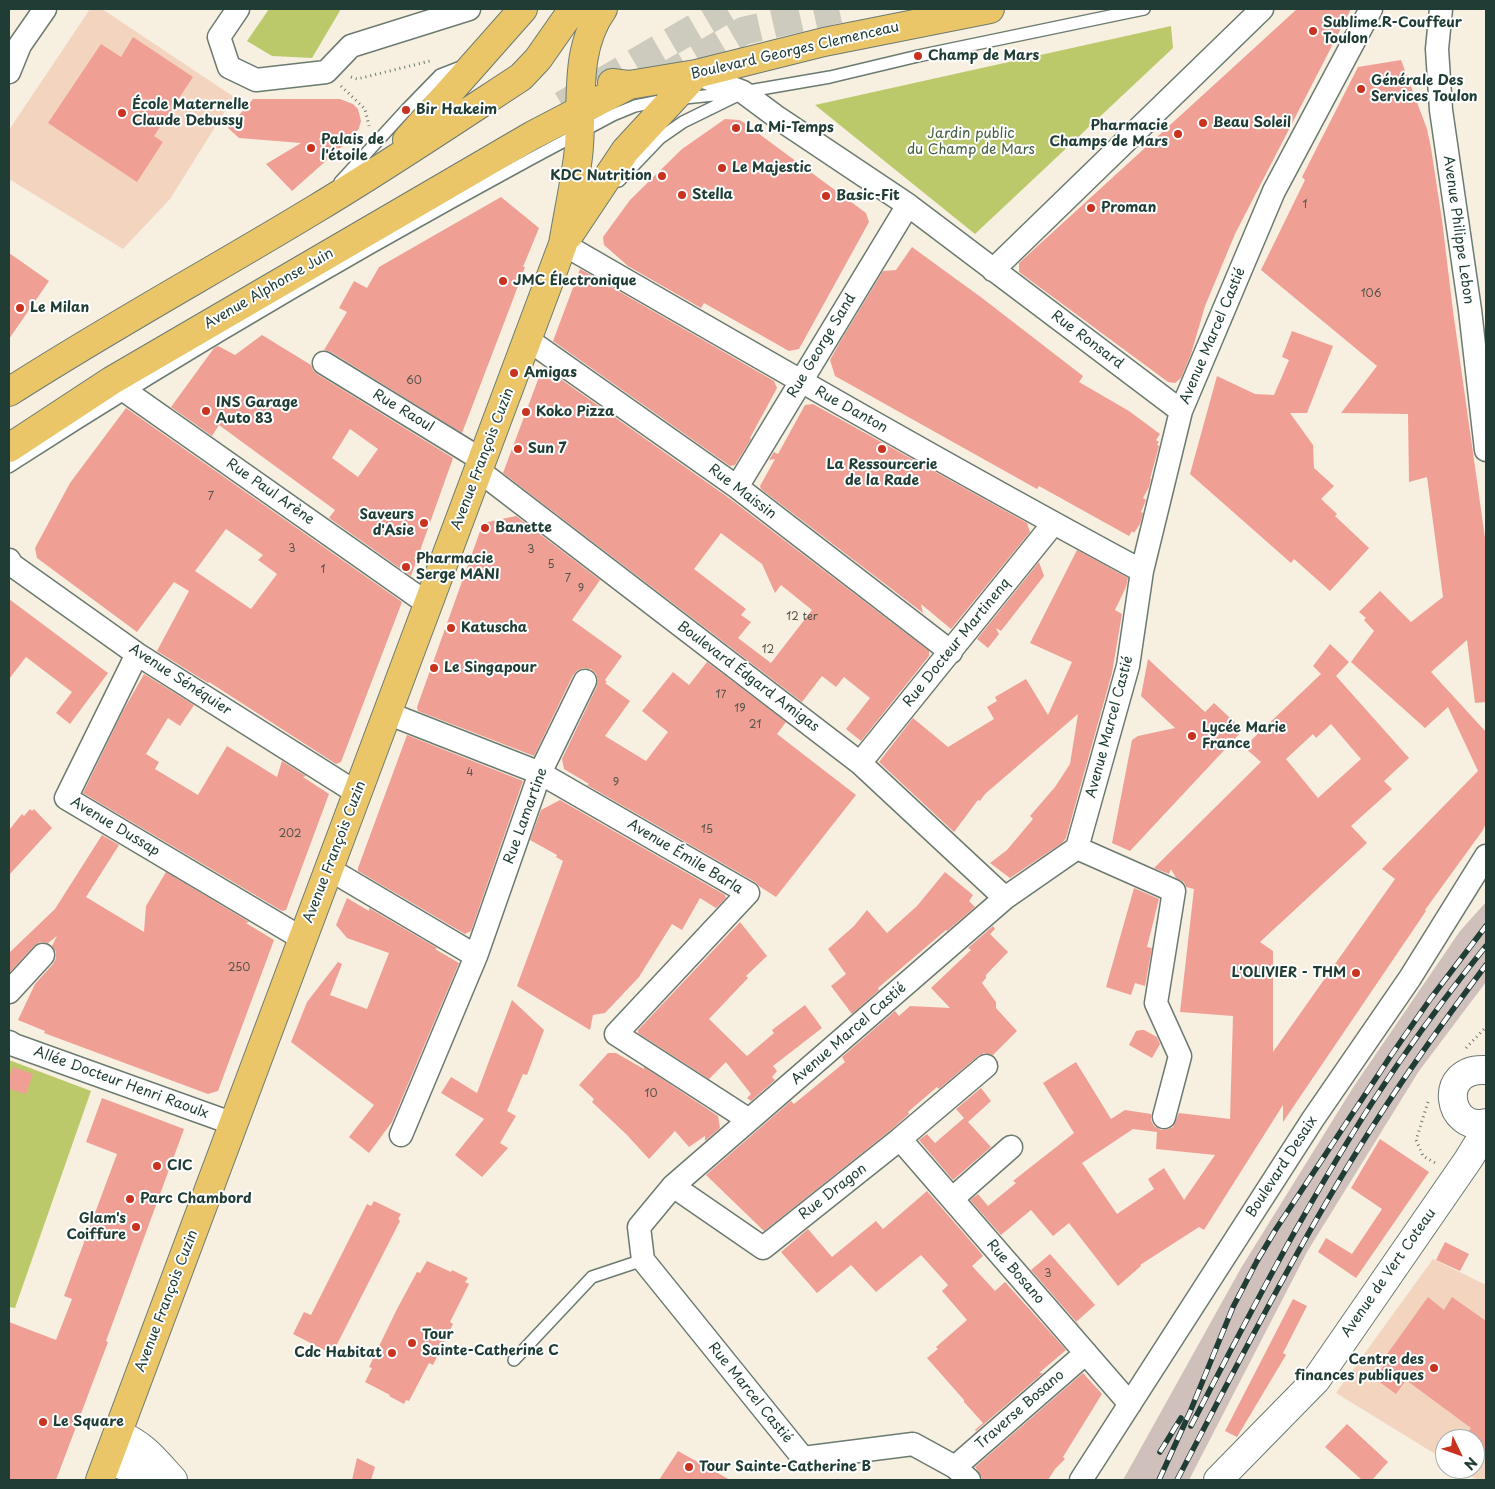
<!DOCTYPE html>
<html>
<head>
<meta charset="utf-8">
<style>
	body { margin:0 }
	#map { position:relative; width:1495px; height:1489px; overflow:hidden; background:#f7efe0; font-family:"Playpen Sans",sans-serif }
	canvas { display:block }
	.frame { position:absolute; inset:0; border:10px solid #1f3d34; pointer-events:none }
	.north { position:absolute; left:1435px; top:1429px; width:50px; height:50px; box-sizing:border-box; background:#fff; border:1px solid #a5b1ae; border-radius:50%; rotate:132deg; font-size:14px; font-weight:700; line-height:20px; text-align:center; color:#1f3d34 }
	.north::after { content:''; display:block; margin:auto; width:18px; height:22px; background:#c8321e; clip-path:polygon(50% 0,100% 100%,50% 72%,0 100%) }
</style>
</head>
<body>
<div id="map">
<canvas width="1495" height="1489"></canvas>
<div class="frame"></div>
<div class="north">N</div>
</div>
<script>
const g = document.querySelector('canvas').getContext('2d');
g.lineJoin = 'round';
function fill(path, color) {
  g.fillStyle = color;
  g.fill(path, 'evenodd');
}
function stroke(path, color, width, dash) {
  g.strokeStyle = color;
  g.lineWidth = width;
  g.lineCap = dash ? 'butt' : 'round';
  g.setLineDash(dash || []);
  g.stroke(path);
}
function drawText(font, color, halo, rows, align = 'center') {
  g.font = font + ' "Playpen Sans",sans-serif';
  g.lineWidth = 4;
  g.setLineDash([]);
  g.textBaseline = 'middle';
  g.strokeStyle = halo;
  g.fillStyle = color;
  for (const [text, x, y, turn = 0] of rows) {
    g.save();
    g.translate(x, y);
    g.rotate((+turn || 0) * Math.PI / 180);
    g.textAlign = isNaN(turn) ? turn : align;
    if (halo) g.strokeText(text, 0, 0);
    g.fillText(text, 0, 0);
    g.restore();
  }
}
fill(new Path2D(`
	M90 9H102L234 97 170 199 123 249 9 179V130Z
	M1433 1259 1486 1285V1480H1478L1459 1469H1475V1439H1445V1460L1336 1393Z`), '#f3d4bf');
fill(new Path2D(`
	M1486 902V982L1419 1071 1307 1252 1189 1480H1123L1241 1268 1354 1086 1460 931Z`), '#cfc0bb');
fill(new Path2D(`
	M269 9H341L312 58 272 56 247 41Z
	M1171 26 1173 48 975 234 815 105Z
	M9 1060 91 1091 15 1308 9 1307Z`), '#bcc96b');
fill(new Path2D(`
	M1297 9H1351L1235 234 1205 306 1191 354 1181 378 1175 383 1168 382 1019 272V263Z
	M133 37 193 77 154 136 163 142 137 182 48 123 101 44 121 57Z
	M1401 60 1427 129 1431 148 1442 220 1453 311 1486 545V702L1475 703 1467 640 1431 672 1486 732V823L1483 830 1425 910 1426 911 1283 1122V1105L1204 1230 1199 1227 1140 1265 1141 1266 1118 1286 1069 1223 1053 1236 1031 1210 1001 1235 970 1200 978 1194 988 1206 1016 1183 1013 1181 1074 1133 1043 1083 1076 1062 1111 1119 1125 1110 1151 1114V1120L1154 1126 1161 1130 1168 1129 1173 1127 1179 1113 1230 1119 1233 1016 1180 1012 1194 889 1186 887 1184 882 1176 878 1171 869 1169 874 1154 868 1261 762 1244 747 1321 674 1313 666 1330 644 1349 662 1336 676 1409 758 1384 781 1392 789 1351 826 1367 843 1260 942 1273 951V1052L1395 879 1382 869 1478 771 1448 707 1425 728 1351 662 1374 631 1364 620 1366 618 1359 612 1380 591 1411 622 1443 597 1427 477 1409 482 1408 414 1341 413 1377 366 1261 270 1305 180 1302 177 1358 67ZM1331 724 1361 759 1318 798 1286 759 1313 734 1316 738ZM1133 1129 1157 1132 1156 1149 1215 1155 1184 1200 1164 1168 1148 1179 1154 1189 1117 1214 1082 1163Z
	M253 99H340L353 104 358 109 361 121 359 128 354 136 292 191 266 164 301 143 239 138 228 128Z
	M725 119 739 120 743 122 866 213 869 222 799 349 789 351 704 303 701 308 628 266 604 245 603 237 630 200 682 149Z
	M501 197 539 228 523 267H525L512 302 462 433 331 352 324 350 347 312 339 308 354 281 367 288 379 267Z
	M912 247 982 298 1083 376 1079 382 1129 411 1160 434 1156 440 1159 442 1157 445 1159 446 1150 479H1151L1149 487 1143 498 1146 500 1141 512 1143 513 1140 524 1134 533 1132 531 1129 536 1039 486 1037 489 835 376 830 360 840 342 883 271 896 270Z
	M9 253 49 281 9 339Z
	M580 269 774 381 777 388 750 438 751 439 735 465 730 466 553 341Z
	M1292 331 1333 346 1307 413H1290L1313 445 1314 468 1334 486 1321 499 1337 514 1335 516 1369 548 1330 591 1294 559 1291 563 1190 474 1217 376 1255 394 1274 395 1289 360 1282 357Z
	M262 335 311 365 313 370 317 374 453 458 411 576 329 518 335 510 219 425 212 436 171 407 214 348 218 346 235 355ZM350 429 378 449 358 477 332 458Z
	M545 368 729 498 929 651V656L861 741 846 729 870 698 844 677 836 687 822 676 802 702 503 473 542 369ZM721 533 762 564 775 593 781 585 812 610 771 663 738 638 751 622 741 615 746 609 694 569Z
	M813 404 1027 523 1030 532 951 629 921 604 923 613 761 489 760 486 775 459 769 460 774 452 778 454 805 405Z
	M126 408 402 602 341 762 336 764 240 702 209 682 208 683 157 651 189 591 174 582 137 632 37 558 35 548 70 483ZM226 529 263 555 258 560 277 574 251 609 195 571Z
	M516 516 600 580 572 620 622 656 605 680 607 682 605 683 630 701 605 736 646 761 668 732 642 711 673 672 689 685 707 662 786 722 777 734 856 795 776 897 759 886 755 882 587 785 589 784 564 769 562 759 597 686 598 680 596 674 591 669 584 668 578 670 573 675 534 756 418 711 417 707 483 523Z
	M1077 550 1128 578 1126 587 1115 610 1122 614 1112 673 1066 838 1062 843 1010 878 990 863 1007 850 1033 819 1030 816 1055 787 1070 764 1078 714 985 794 980 801 978 800 954 832 879 762 913 718 948 747 994 719 987 707 997 701 995 697 1026 679 1048 715 1072 662 1030 643Z
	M1039 562 1044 576 1001 631 996 628 999 634 988 648 977 639Z
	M9 599 108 673 70 724 56 713 72 692 26 657 9 679Z
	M1148 659 1205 712 1214 703 1243 730 1130 851 1112 843 1132 740 1138 736 1175 728 1141 696Z
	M144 674 194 705 180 726 168 718 146 754 159 762 155 769 198 795 227 746 277 777 282 761 306 776 303 777 329 794 286 910 282 911 83 793 123 711Z
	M407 735 523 781 471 931 465 934 358 871V868Z
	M560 800 725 895 726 898 716 908 700 898 682 930 672 924 639 977 605 1013 593 1015 590 1030 517 986 563 861 556 857 557 855 530 840 541 810Z
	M30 809 32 811 34 809 52 828 9 875V830L22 814 24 816Z
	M102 835 119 845 86 897 144 932 146 906 166 872 249 922 246 923 274 940 218 1091 208 1094 44 1033 45 1031 18 1020 35 984 53 964 56 958V952L52 946 57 936 48 943 40 942 34 946 9 973V953L55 909Z
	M945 872 973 895 969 901 975 907 947 931 946 930 878 988 879 990 852 1014 831 986 846 974 828 949 854 926 867 910 887 933 917 906Z
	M1134 888 1159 899 1147 947 1152 948 1145 986 1135 983 1131 995 1106 987Z
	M347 898 369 911V908L437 948 435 949 459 963 392 1122 369 1153 349 1137 374 1105 291 1042 307 1002 338 962 342 964 330 995 367 1009 389 953 347 938 336 925Z
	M740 922 767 956 746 976 748 978 709 1019 747 1056 774 1033 772 1030 805 1005 822 1028 773 1066 777 1071 772 1077 775 1080 751 1101 747 1098 751 1094 726 1062 709 1079 638 1033V1030Z
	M993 926 995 929 990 934 1008 952 986 975V978L982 983 996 1002V1008L1017 1031 993 1055 984 1053 978 1056 939 1089 937 1087 908 1112 909 1114 892 1129 764 1231 706 1175 791 1101 794 1104 845 1062 842 1057 895 1011 899 1016 910 1006 950 1008 931 988 971 950 968 948Z
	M512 1000 544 1030 527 1075 523 1074 507 1111 516 1116 500 1143 508 1148 482 1177 455 1155 484 1119 441 1093 451 1077 477 1093Z
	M1141 1030H1144L1157 1037 1160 1044 1152 1058 1129 1045 1136 1031Z
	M608 1053H616L644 1069V1067L718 1116 720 1128 705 1141V1136L689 1147 675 1131 649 1159 627 1135 592 1102 594 1099 579 1085Z
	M13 1067 33 1074 26 1094 9 1089V1078Z
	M981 1088 991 1101 968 1122 991 1147 953 1180 919 1140 927 1134 935 1143 964 1118 956 1109Z
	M102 1098 184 1129 106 1341 108 1342 56 1480H9V1322L56 1340 72 1299 64 1296 117 1154 86 1142Z
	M1380 1139 1429 1172 1356 1278 1318 1252 1326 1238 1352 1254 1382 1209 1351 1188Z
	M927 1191 980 1252 983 1256 972 1266 995 1291 1005 1282 1066 1350 1039 1373H1043L976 1431 975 1430 983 1423 964 1402V1400L927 1358 938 1349 936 1347 967 1320 942 1291 948 1285 921 1255 876 1292 851 1265 817 1293 781 1252 808 1229 832 1257 876 1221 883 1229Z
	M374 1201 401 1214 398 1219 400 1221 332 1354 293 1334 304 1312 311 1315 367 1204 371 1206Z
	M1445 1242 1469 1254 1460 1271 1436 1260Z
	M1050 1254 1095 1305 1076 1322 1086 1333 1031 1270Z
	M427 1261 451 1272 452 1270 468 1278 465 1282 469 1284 450 1322 453 1324 433 1365 429 1363 409 1401 406 1400 404 1404 389 1396 390 1395 365 1382 372 1368 369 1367 397 1309 417 1272 420 1273Z
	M1428 1297 1444 1310 1452 1297 1486 1321V1452L1475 1443V1439H1469L1465 1436 1471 1428 1406 1380 1396 1394 1374 1378 1389 1359 1385 1357Z
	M1293 1299 1307 1306 1283 1353 1286 1355 1237 1437 1225 1431Z
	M1083 1373 1102 1394 1063 1457 1065 1459 1055 1469 1048 1480H982L981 1476 975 1467Z
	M1347 1424 1388 1462 1372 1480H1362L1325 1447Z
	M678 1451 730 1480H659Z
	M357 1458 375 1467 371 1480H352Z`), '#f09f95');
stroke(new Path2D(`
	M661 79 743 31 839 9
	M562 105 727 9`), '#cccbbe', 28, [28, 14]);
const service = new Path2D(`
	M619 181 660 138 683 122 736 96
	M340 182 406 110 440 75 463 66
	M9 467C205 340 407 224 613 115L635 106 665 100 743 92 830 77 918 56 1144 9
	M514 1360 592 1277 643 1260`);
const minor = new Path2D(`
	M238 9 219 37 229 67 256 80 326 72 351 46 469 9
	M1441 9 1437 49 1441 110 1470 310 1486 450
	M9 72 20 45 45 9
	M696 74 743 92 778 118 908 205 1181 411
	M563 244C755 355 947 466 1142 571
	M993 270 1262 9
	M527 339 737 487 951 652
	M324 363 482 460
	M111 381 428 604
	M478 470 860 763 1005 898
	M737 487 908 205
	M9 560 12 565 137 654 357 793
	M137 654 66 798 303 939
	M387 713 540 773 748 893 616 1034 749 1120
	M860 763 1053 524
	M1077 848 1174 891 1156 1003 1180 1056 1164 1117
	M329 869 476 956
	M9 992 43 955
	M9 1042 14 1045 234 1124
	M401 1135 476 956 540 773 585 681
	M900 1139 1130 1404
	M673 1186 763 1248 900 1139 986 1066
	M952 1199 1011 1147
	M955 1467 1086 1353
	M969 1480 955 1467 913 1444 803 1458 643 1260 639 1227 673 1186 1005 898 1077 848 1128 666 1142 571 1181 411 1274 191 1371 9
	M1081 1480 1313 1119 1410 978 1486 856`);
const tertiary = new Path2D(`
	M1486 1070C1436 1067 1448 1133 1486 1123
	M118 1434C144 1445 154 1459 173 1480
	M108 1460 161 1480
	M1218 1480 1316 1380 1468 1160 1486 1131`);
const primary = new Path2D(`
	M612 83 629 85 696 74 824 42 990 9
	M407 140 523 9
	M569 235 625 151 696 74
	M9 392C110 327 215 270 317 208 387 166 454 121 521 77L538 59 573 9
	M9 448 111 381 533 135 629 85
	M100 1480 563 244C568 215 574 186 578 157 584 108 572 52 603 9`);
stroke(service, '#6b7b70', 14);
stroke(minor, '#6b7b70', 25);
stroke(tertiary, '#6b7b70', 30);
stroke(primary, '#6b7b70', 30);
stroke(new Path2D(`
	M351 77 357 79 430 61
	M341 86 365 109 369 126
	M1466 1048 1486 1027
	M1428 1102 1416 1140 1423 1156 1437 1164`), '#6b7b70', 3, [1, 4]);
stroke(service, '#fff', 11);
stroke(minor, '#fff', 22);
stroke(tertiary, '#fff', 28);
stroke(primary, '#eac669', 28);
const rail = new Path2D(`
	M1191 1426C1256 1302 1320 1177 1400 1061 1427 1022 1456 983 1486 946
	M1160 1452 1181 1418
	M1159 1480 1190 1412 1233 1307 1257 1261 1276 1229 1392 1054 1431 998 1486 926
	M1177 1480C1239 1362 1299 1242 1371 1129 1407 1072 1446 1018 1486 965`);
stroke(rail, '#1f3d34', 5.5);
stroke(rail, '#fff', 4, [11]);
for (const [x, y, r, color] of [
	[1313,31,5,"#c8321e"],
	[918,56,5,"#c8321e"],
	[1361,89,5,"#c8321e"],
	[406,110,5,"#c8321e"],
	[122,113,5,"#c8321e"],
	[1203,123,5,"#c8321e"],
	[736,128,5,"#c8321e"],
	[1178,134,5,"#c8321e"],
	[311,148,5,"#c8321e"],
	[722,168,5,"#c8321e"],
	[662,176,5,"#c8321e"],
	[682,195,5,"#c8321e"],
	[826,196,5,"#c8321e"],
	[1091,208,5,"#c8321e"],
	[503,281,5,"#c8321e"],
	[20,308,5,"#c8321e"],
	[514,373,5,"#c8321e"],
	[206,411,5,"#c8321e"],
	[526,412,5,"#c8321e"],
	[518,449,5,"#c8321e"],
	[882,449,5,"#c8321e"],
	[424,523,5,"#c8321e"],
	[485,528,5,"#c8321e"],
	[406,567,5,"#c8321e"],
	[451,628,5,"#c8321e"],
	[434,668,5,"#c8321e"],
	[1192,736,5,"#c8321e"],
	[1356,973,5,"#c8321e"],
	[157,1166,5,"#c8321e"],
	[130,1199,5,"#c8321e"],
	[136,1227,5,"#c8321e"],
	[412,1343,5,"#c8321e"],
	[392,1353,5,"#c8321e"],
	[1434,1368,5,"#c8321e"],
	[43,1422,5,"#c8321e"],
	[689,1467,5,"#c8321e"]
]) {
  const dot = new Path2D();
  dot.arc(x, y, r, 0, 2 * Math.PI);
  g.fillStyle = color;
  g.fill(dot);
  stroke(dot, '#fff', 2);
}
drawText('11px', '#53564c', null, [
	["1",1305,205],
	["106",1371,294],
	["60",414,381],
	["7",211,497],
	["3",292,549],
	["3",531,550],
	["5",551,565],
	["1",323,570],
	["7",568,579],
	["9",581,589],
	["12 ter",802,617],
	["12",768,650],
	["17",721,695],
	["19",740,709],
	["21",755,725],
	["4",470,773],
	["9",616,783],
	["15",707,830],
	["202",290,834],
	["250",239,968],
	["10",651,1094],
	["3",1048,1274]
]);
drawText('bold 14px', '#1f3d34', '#fff', [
	["Sublime.R-Couffeur",1323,23],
	["Toulon",1323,39],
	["Champ de Mars",928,56],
	["Générale Des",1371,81],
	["Services Toulon",1371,97],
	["École Maternelle",132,105],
	["Claude Debussy",132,121],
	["Bir Hakeim",416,110],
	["Beau Soleil",1213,123],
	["Pharmacie",1168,126,"right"],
	["Champs de Mars",1168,142,"right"],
	["La Mi-Temps",746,128],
	["Palais de",321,140],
	["l'étoile",321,156],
	["Le Majestic",732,168],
	["KDC Nutrition",652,176,"right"],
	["Stella",692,195],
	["Basic-Fit",836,196],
	["Proman",1101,208],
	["JMC Électronique",513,281],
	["Le Milan",30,308],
	["Amigas",524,373],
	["INS Garage",216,403],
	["Auto 83",216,419],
	["Koko Pizza",536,412],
	["Sun 7",528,449],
	["La Ressourcerie",882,465,"center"],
	["de la Rade",882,481,"center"],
	["Saveurs",414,515,"right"],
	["d'Asie",414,531,"right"],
	["Banette",495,528],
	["Pharmacie",416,559],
	["Serge MANI",416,575],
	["Katuscha",461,628],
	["Le Singapour",444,668],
	["Lycée Marie",1202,728],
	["France",1202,744],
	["L'OLIVIER - THM",1346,973,"right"],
	["CIC",167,1166],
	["Parc Chambord",140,1199],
	["Glam's",126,1219,"right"],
	["Coiffure",126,1235,"right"],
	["Tour",422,1335],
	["Sainte-Catherine C",422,1351],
	["Cdc Habitat",382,1353,"right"],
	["Centre des",1424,1360,"right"],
	["finances publiques",1424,1376,"right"],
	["Le Square",53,1422],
	["Tour Sainte-Catherine B",699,1467]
], 'left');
drawText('14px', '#1f3d34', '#fff', [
	["Boulevard Georges Clemenceau",795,51,-13],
	["Avenue Philippe Lebon",1458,230,82],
	["Avenue Alphonse Juin",269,289,-30],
	["Avenue Marcel Castié",1213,336,-67],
	["Rue Ronsard",1087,340,37],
	["Rue George Sand",822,346,-59],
	["Rue Danton",851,410,29],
	["Rue Raoul",403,411,31],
	["Avenue François Cuzin",483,459,-69],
	["Rue Paul Arène",270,492,35],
	["Rue Maissin",742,492,37],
	["Rue Docteur Martinenq",957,643,-51],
	["Boulevard Édgard Amigas",748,677,37],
	["Avenue Sénéquier",180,680,33],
	["Avenue Marcel Castié",1110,727,-75],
	["Rue Lamartine",526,816,-70],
	["Avenue Dussap",115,827,31],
	["Avenue François Cuzin",335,852,-69],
	["Avenue Émile Barla",685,857,31],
	["Avenue Marcel Castié",849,1034,-41],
	["Allée Docteur Henri Raoulx",121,1083,20],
	["Boulevard Desaix",1282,1167,-57],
	["Rue Dragon",833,1192,-38],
	["Rue Bosano",1015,1272,49],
	["Avenue de Vert Coteau",1389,1273,-55],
	["Avenue François Cuzin",167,1301,-69],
	["Rue Marcel Castié",750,1393,51],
	["Traverse Bosano",1020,1410,-41]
]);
drawText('14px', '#466042', '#fff', [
	["Jardin public",971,134],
	["du Champ de Mars",971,150]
]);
</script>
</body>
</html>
